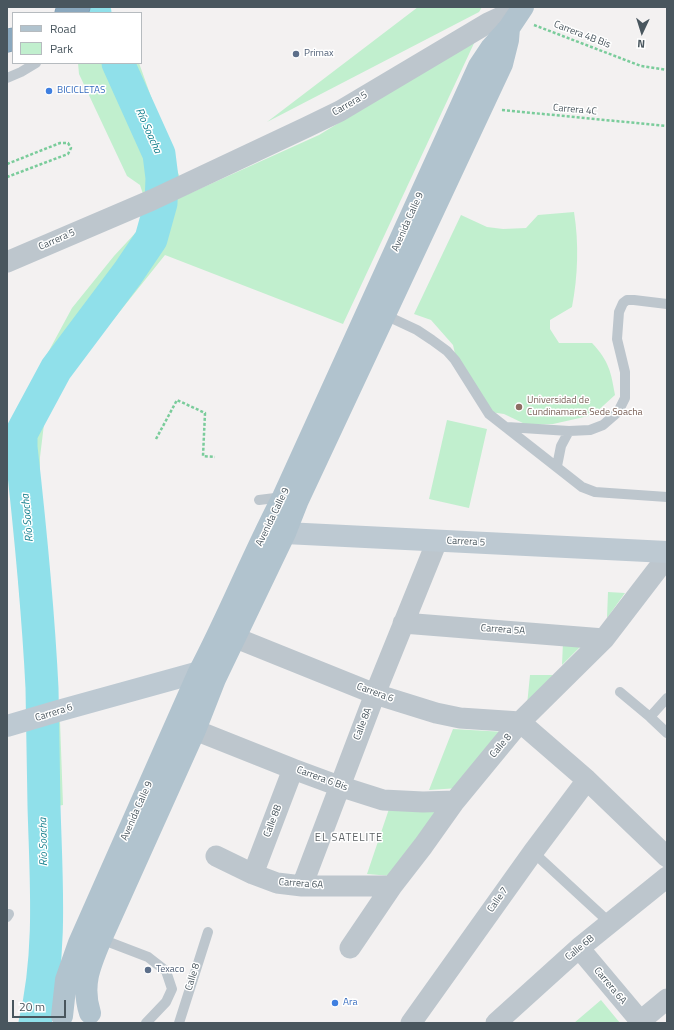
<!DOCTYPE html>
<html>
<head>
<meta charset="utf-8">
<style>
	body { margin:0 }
	#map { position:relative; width:674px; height:1030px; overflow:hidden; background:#f3f1f1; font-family:"Titillium Web",sans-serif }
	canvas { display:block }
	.frame { position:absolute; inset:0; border:8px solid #49565e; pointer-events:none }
	.legend { position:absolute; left:12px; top:12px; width:130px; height:52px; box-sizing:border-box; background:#fff; border:1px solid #b6bbbf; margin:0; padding:5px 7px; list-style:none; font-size:12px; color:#49565e }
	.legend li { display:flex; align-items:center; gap:8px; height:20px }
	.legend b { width:20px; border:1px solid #b6bbbf }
	.north { position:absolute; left:622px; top:12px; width:40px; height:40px; -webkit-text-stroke:3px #fff; paint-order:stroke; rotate:184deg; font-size:11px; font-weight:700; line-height:16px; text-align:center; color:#49565e }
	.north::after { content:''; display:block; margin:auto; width:14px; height:18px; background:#49565e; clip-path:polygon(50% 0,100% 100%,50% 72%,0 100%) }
	.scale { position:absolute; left:12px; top:1000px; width:54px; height:18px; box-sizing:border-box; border:2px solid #49565e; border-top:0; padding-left:5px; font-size:12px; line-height:14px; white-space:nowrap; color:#49565e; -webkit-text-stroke:3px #fff; paint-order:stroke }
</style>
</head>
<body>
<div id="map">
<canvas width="674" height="1030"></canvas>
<div class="frame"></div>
<ul class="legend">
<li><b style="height:5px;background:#b1c3ce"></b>Road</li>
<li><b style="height:11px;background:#c1efce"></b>Park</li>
</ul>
<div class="north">N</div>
<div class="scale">20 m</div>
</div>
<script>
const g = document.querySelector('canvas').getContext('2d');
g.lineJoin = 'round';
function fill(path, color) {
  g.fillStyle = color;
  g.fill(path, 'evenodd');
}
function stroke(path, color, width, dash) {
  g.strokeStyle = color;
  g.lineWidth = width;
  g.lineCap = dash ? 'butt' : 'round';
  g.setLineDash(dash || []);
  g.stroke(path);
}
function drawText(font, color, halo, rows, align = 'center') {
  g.font = font + ' "Titillium Web",sans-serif';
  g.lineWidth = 3;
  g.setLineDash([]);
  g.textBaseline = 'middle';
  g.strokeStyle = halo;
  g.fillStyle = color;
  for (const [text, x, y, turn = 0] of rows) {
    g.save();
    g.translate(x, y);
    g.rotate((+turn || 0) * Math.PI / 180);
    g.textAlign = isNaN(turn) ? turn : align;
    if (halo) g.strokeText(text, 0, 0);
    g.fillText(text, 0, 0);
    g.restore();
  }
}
fill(new Path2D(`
	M418 7H482L479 12 267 122Z
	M476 39 343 324 165 255 65 380 45 416 40 457V526L48 663 60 721 63 805 52 807 60 931 54 986 47 1023H29L35 987 39 929 36 784 9 472 11 439 18 408 72 308 114 256 139 229 146 203 140 185 127 176 79 74 78 63H139L186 195 319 135Z
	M574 212C579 243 578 276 572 307L550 320V329L559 343H592C609 361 611 372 615 395L593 415 553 424 527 425 504 414 490 412 456 358 453 345 431 320 414 314 461 215 487 227 503 229 526 228 538 215Z
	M447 420 487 429 469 508 429 499Z
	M608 592 625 593 607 618Z
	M563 642 582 645 562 665Z
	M530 675H553L527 705Z
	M453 729 505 732 459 788 429 790Z
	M390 806 441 813 391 876 367 874Z
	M601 1000 620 1023H574Z`), '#c1efce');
stroke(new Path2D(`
	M92 7 95 13
	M35 1023C52 952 46 879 44 806 43 767 43 727 42 688 38 608 30 527 21 447V434L56 369 128 273 151 239 161 203 162 178 159 154 118 63`), '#90e0ea', 33);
const highway = new Path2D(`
	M66 13 79 7
	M7 41 13 39`);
stroke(highway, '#7593a9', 23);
stroke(new Path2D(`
	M534 25 641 66 667 70
	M502 110 667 126
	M7 164 60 143H68L71 148 68 154 7 177
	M156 439 177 400 205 413 203 456 215 457`), '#7acc9b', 2.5, [3, 2]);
stroke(new Path2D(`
	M7 78 21 72 36 63
	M385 315 417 330 432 340 447 351 455 360 489 414 582 487 595 492 667 497
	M507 427 569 431
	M557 466 561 446 569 431 590 430 603 425 618 412 625 398V372L617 339 619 312 623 303 627 300H634L667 304
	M259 500 283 497
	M620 692 650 717 667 733
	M650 717 667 698
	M533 852 610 923
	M7 917 9 914
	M101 939 148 957 166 971 172 989 166 1002 146 1023
	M179 1023 208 932`), '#bdc6cd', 10);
stroke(new Path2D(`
	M7 262 152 200 307 127 340 111 488 23 503 16 515 18
	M403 623 604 639
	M236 638 375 694 436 713 460 718 520 722 587 780 667 857
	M195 730 293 769 339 786 383 800 423 802 455 801
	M216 856 253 874 277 883 302 886H392
	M253 874 293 769
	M302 886 375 694 437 541
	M350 948 392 886 423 846 455 801 520 722 604 639 667 557
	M579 948 642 1023
	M411 1023 533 852 587 780
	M496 1023 579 948 667 877
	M638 1023 667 999`), '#bdc6cd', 21);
stroke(new Path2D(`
	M267 530 285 533 667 552
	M7 726 58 711 199 672 214 679`), '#bdc9d2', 22);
stroke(new Path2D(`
	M90 1013C81 985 90 965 101 939L195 730 215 679 285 533 298 500 502 64 508 40 509 28
	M62 1016 66 980 79 943 199 672C229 615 253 554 283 497L479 66 491 48 509 28 523 7`), '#b1c3ce', 22);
stroke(highway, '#8aa8be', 22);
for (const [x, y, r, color] of [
	[296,54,4,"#5c6f8a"],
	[49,91,4,"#3f7fe0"],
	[519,407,4,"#8d6e63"],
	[148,970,4,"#5c6f8a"],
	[335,1003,4,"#3f7fe0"]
]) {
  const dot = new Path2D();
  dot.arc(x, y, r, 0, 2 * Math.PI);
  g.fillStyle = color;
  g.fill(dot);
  stroke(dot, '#fff', 1.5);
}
drawText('10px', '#49565e', '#fff', [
	["Carrera 4B Bis",582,35,21],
	["Carrera 5",350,104,-30],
	["Carrera 4C",575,110,5],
	["Avenida Calle 9",408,222,-66],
	["Carrera 5",57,240,-24],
	["Avenida Calle 9",273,517,-64],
	["Carrera 5",466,542,3],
	["Carrera 5A",503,630,4],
	["Carrera 6",375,693,20],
	["Carrera 6",54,713,-17],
	["Calle 8A",363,724,-69],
	["Calle 8",501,746,-50],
	["Carrera 6 Bis",322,779,20],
	["Avenida Calle 9",137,811,-66],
	["Calle 8B",273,821,-69],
	["Carrera 6A",301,884,4],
	["Calle 7",498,900,-55],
	["Calle 6B",580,948,-40],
	["Calle 8",193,977,-73],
	["Carrera 6A",610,986,50]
]);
drawText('10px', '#4e5e75', '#fff', [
	["Primax",304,54],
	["Texaco",156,970]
], 'left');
drawText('10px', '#366cbe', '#fff', [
	["BICICLETAS",57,91],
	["Ara",343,1003]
], 'left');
drawText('10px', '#785e54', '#fff', [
	["Universidad de",527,401],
	["Cundinamarca Sede Soacha",527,413]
], 'left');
drawText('italic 11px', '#107d8b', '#fff', [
	["Río Soacha",148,131,66],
	["Río Soacha",28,518,-95],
	["Río Soacha",44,842,-91]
]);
g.letterSpacing = '1px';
drawText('11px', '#5d6265', '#fff', [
	["EL SATELITE",349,838]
]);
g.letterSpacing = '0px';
</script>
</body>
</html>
